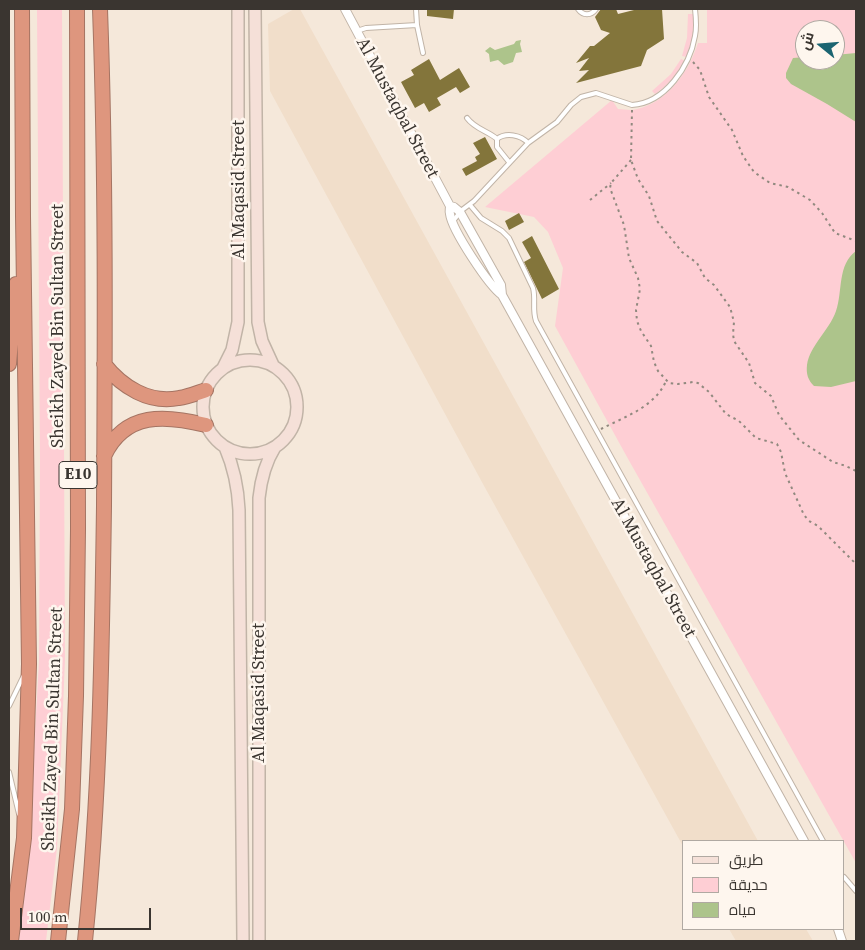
<!DOCTYPE html>
<html>
<head>
<meta charset="utf-8">
<style>
	body { margin:0 }
	#map { position:relative; width:865px; height:950px; overflow:hidden; background:#f5e8da; font-family:"Source Serif 4",Cairo,serif }
	canvas { display:block }
	.frame { position:absolute; inset:0; border:10px solid #3a3530; pointer-events:none }
	.legend { position:absolute; left:682px; top:840px; width:162px; height:90px; box-sizing:border-box; background:#fef6ee; border:1px solid #b0a9a2; margin:0; padding:6px 9px; list-style:none; font-size:15px; color:#3a3530 }
	.legend li { display:flex; align-items:center; gap:10px; height:25px }
	.legend b { width:25px; border:1px solid #b0a9a2 }
	.north { position:absolute; left:795px; top:20px; width:50px; height:50px; box-sizing:border-box; background:#fef6ee; border:1px solid #b0a9a2; border-radius:50%; rotate:287deg; font-size:14px; font-weight:700; line-height:20px; text-align:center; color:#3a3530 }
	.north::after { content:''; display:block; margin:auto; width:18px; height:22px; background:#1b6471; clip-path:polygon(50% 0,100% 100%,50% 72%,0 100%) }
	.scale { position:absolute; left:20px; top:908px; width:131px; height:22px; box-sizing:border-box; border:2px solid #3a3530; border-top:0; padding-left:6px; font-size:15px; line-height:18px; white-space:nowrap; color:#3a3530; -webkit-text-stroke:4px #fef6ee; paint-order:stroke }
</style>
</head>
<body>
<div id="map">
<canvas width="865" height="950"></canvas>
<div class="frame"></div>
<ul class="legend">
<li><b style="height:6px;background:#f5e0d8"></b>طريق</li>
<li><b style="height:14px;background:#feced4"></b>حديقة</li>
<li><b style="height:14px;background:#adc48b"></b>مياه</li>
</ul>
<div class="north">ش</div>
<div class="scale">100 m</div>
</div>
<script>
const g = document.querySelector('canvas').getContext('2d');
g.lineJoin = 'round';
function fill(path, color) {
  g.fillStyle = color;
  g.fill(path, 'evenodd');
}
function stroke(path, color, width, dash) {
  g.strokeStyle = color;
  g.lineWidth = width;
  g.lineCap = dash ? 'butt' : 'round';
  g.setLineDash(dash || []);
  g.stroke(path);
}
function drawText(font, color, halo, rows, align = 'center') {
  g.font = font + ' "Source Serif 4",serif';
  g.lineWidth = 5;
  g.setLineDash([]);
  g.textBaseline = 'middle';
  g.strokeStyle = halo;
  g.fillStyle = color;
  for (const [text, x, y, turn = 0] of rows) {
    g.save();
    g.translate(x, y);
    g.rotate((+turn || 0) * Math.PI / 180);
    g.textAlign = isNaN(turn) ? turn : align;
    if (halo) g.strokeText(text, 0, 0);
    g.fillText(text, 0, 0);
    g.restore();
  }
}
fill(new Path2D(`
	M294 9H300L758 841H684V848L483 484 270 91 268 24Z
	M729 929H806L813 941H736Z`), '#f1deca');
fill(new Path2D(`
	M37 9H62L65 660 57 848 46 941H19L28 853 39 662 40 462Z
	M707 9H856V863L627 457 555 326 563 268 548 232 534 217 485 207 612 100 618 109C624 109 631 111 637 109 668 102 689 71 698 43H707ZM805 30H835V60H805Z
	M688 14H693C695 29 692 43 687 57L682 56 687 38Z
	M681 59 685 61C677 75 668 85 655 94L652 91 671 74Z`), '#feced4');
fill(new Path2D(`
	M521 40 520 44 522 52 516 53 513 62 504 65 498 60 490 62 489 54 485 51 490 47 495 50 514 44 516 41Z
	M856 53V122L827 104 791 84 786 78V73L793 58 805 57V60H835V55Z
	M856 251V381L831 387 814 386C808 380 806 374 807 365 810 345 829 331 836 311 843 291 837 265 856 251Z`), '#adc48b');
fill(new Path2D(`
	M427 9H454L453 19 427 16Z
	M601 9H616L618 14 634 10 633 9H662L664 39 647 50 641 66 576 83 589 70 579 71 589 58 576 63 590 46H594L610 33 601 30 595 17Z
	M429 59 440 80 459 68 470 87 460 93 456 87 437 98 441 105 429 112 424 103 415 108 401 82 414 75 411 70Z
	M485 137 497 159 466 176 462 169 477 161 475 157 480 154 473 143Z
	M519 213 524 222 509 230 505 221Z
	M532 236 559 289 542 299 524 262 531 258 522 242Z`), '#83753b');
const lane = new Path2D(`
	M416 9 417 25 423 53
	M578 9C583 16 591 16 596 9
	M357 31 366 28 417 25
	M467 118C475 129 488 131 497 139
	M509 162 497 147V139C506 132 521 135 528 143
	M470 205 481 218 502 231 509 238 533 288C536 299 532 310 536 321L823 841
	M453 221 462 210 474 201 528 143 557 122 571 105 581 97 596 93 632 105C665 103 690 66 695 36 697 27 696 18 695 9
	M9 706 24 675
	M9 772 19 814
	M844 877 856 891`);
const street = new Path2D(`
	M345 9 450 206C450 209 449 211 450 214 452 230 489 286 502 295L804 841
	M450 206 454 207 460 212 501 285 502 295
	M838 929 842 941`);
const secondary = new Path2D(`
	M255 9 258 322 262 341 273 365
	M203 407a47 47 0 1 1 94 0a47 47 0 1 1-94 0Z
	M223 368 232 350 238 322V9
	M225 447C234 468 238 487 239 510L243 941
	M259 941V498C261 479 265 463 275 447`);
const highway = new Path2D(`
	M9 364 16 284
	M104 364C122 387 149 404 179 398 188 397 197 393 206 390
	M104 456C125 411 166 415 206 425
	M11 941 24 838 29 664 23 216 22 9
	M58 941 72 809 76 696 78 529 77 9
	M85 941C100 796 102 651 104 506 105 340 106 174 100 9`);
stroke(lane, '#c1b4a7', 6);
stroke(street, '#c1b4a7', 10);
stroke(secondary, '#c1b4a7', 14);
stroke(highway, '#a57463', 16);
stroke(new Path2D(`
	M693 62 700 70 709 97 732 130 743 156 754 172 770 183 788 187 810 200 822 213 835 233 856 241
	M632 110 631 160 638 179 649 196 657 221 682 252 697 263 705 278 714 285 730 307 734 322 733 334 734 341 749 363 755 383 771 396 779 415 799 440 833 462 846 466 856 471
	M631 160 611 183 610 188 624 225 629 258 638 278 640 289 636 310 637 321 641 331 651 346 654 362 658 371 669 383 678 384 693 382 698 383 709 392 726 414 739 421 756 438 777 444 781 452 785 473 804 515 809 521 818 526 856 564
	M590 200 611 183
	M601 429C624 417 655 407 666 381`), '#91897f', 2, [2.5, 4]);
stroke(lane, '#fff', 4);
stroke(street, '#fff', 8);
stroke(secondary, '#f5e0d8', 11);
stroke(highway, '#de967e', 14);
for (const [x, y, w] of [
	[78,475,38]
]) {
  const box = new Path2D();
  box.roundRect(x - w / 2, y - 13.5, w, 27, 4);
  g.fillStyle = '#fef6ee';
  g.fill(box);
  stroke(box, '#3a3530', 1);
}
drawText('bold 16px', '#3a3530', null, [
	["E10",78,475]
]);
drawText('18px', '#3a3530', '#fef6ee', [
	["Al Mustaqbal Street",397,108,62],
	["Al Maqasid Street",239,190,-90],
	["Sheikh Zayed Bin Sultan Street",58,326,-90],
	["Al Mustaqbal Street",653,568,61],
	["Al Maqasid Street",259,693,-90],
	["Sheikh Zayed Bin Sultan Street",53,729,-88]
]);
</script>
</body>
</html>
